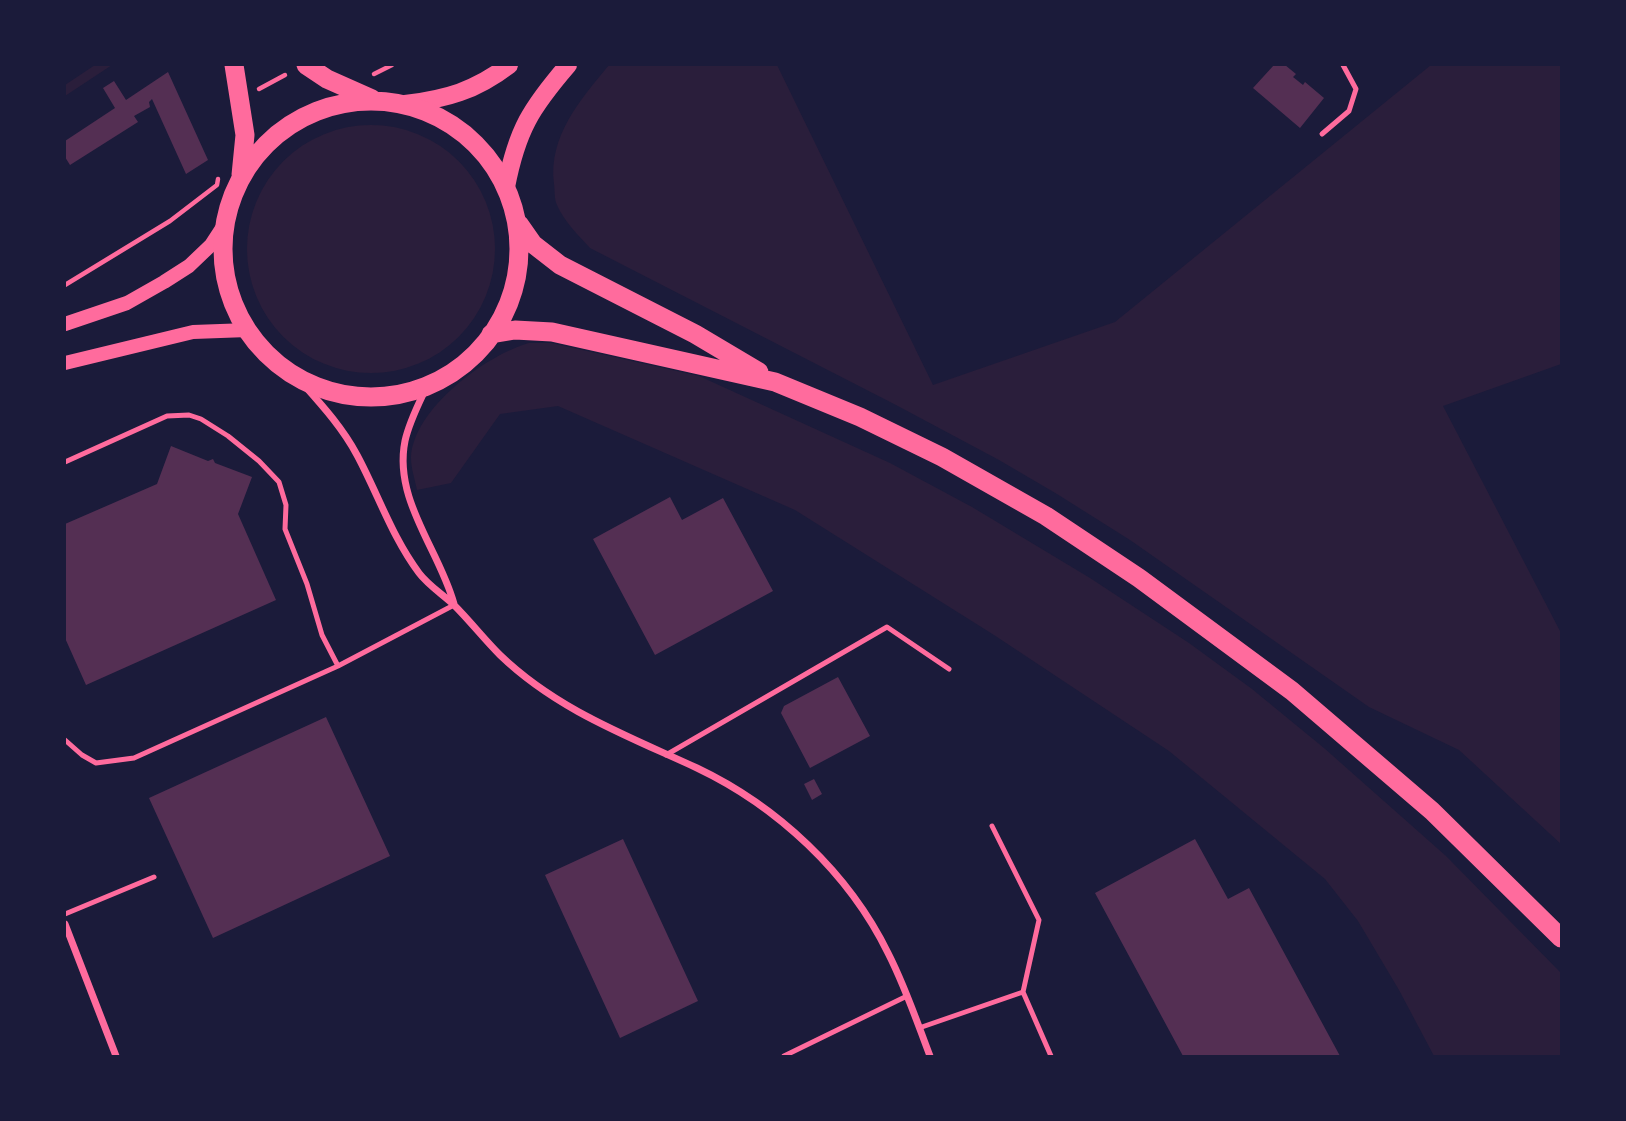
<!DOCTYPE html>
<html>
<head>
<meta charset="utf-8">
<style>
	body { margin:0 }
	#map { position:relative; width:1626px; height:1121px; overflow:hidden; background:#1b1b3a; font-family:Jost,sans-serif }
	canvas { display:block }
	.frame { position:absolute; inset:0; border:66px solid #1b1b3a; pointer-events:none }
</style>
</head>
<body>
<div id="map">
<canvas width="1626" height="1121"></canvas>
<div class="frame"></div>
</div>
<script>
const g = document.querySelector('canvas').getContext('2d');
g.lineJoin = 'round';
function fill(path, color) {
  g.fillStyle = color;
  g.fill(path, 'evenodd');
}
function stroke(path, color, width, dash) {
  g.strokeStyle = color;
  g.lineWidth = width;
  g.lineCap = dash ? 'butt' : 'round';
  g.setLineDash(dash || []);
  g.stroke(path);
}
fill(new Path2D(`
	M95 65H112L65 96V85Z
	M609 65H777L933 385 1115 322 1431 65H1561V364L1443 406 1561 633V844L1459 750 1369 707 1130 540 1057 494 999 460 896 405 590 248C578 235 564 221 557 205 554 199 555 190 554 184 548 136 581 99 609 65Z
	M247 249a124 124 0 1 1 248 0a124 124 0 1 1-248 0Z
	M529 343H551L699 376 890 463 972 507 1090 578 1189 643 1252 689 1324 748 1446 856 1561 973V1056H1434L1399 990 1358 921 1325 879 1169 751 994 635 795 510 558 406 500 414 451 483 417 490C415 480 411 468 411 458 413 409 486 355 529 343Z`), '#2a1e3b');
fill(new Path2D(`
	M1274 65H1285L1296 74 1293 77 1303 85 1305 82 1324 98 1300 128 1253 88Z
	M168 72 208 160 186 174 152 99 149 102 150 107 134 116 138 122 70 165 65 157V141L115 108 103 88 114 81 126 100Z
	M171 446 208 461 213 459 215 463 252 477 238 514 276 600 86 685 65 638V524L157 484Z
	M670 497 682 520 723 498 773 591 655 655 593 539Z
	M838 677 870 736 810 768 781 713 784 706Z
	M326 717 390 856 213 938 149 798Z
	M814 779 822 794 812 800 804 784Z
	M623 839 698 1001 620 1038 545 875Z
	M1195 839 1228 899 1249 888 1340 1056H1183L1095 893Z`), '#542f53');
stroke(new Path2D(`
	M374 74 392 65
	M259 89 285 75
	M65 285 170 221 217 185 218 179`), '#ff6b9d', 4.5);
stroke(new Path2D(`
	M1322 134 1349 111 1356 89 1343 65
	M65 462 167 416 189 415 201 419 228 436 259 461 279 482 286 505 285 529 307 584 322 635 338 666
	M65 740 82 755 96 763 134 758 338 666 454 605
	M666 755 887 627 949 669
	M992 826 1039 920 1023 992
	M65 914 154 877
	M919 1028 1023 992 1051 1056
	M784 1056 907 996`), '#ff6b9d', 5);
stroke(new Path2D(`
	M296 376C318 401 341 425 357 455 378 494 392 537 419 573 428 585 442 594 454 605 470 621 484 639 500 655 557 710 628 736 697 768 777 806 849 873 888 953 905 986 917 1022 930 1056
	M427 386C419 403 409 422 405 441 393 500 440 551 454 604
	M65 924 116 1056`), '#ff6b9d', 7);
stroke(new Path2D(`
	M65 324 127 303 164 282 189 266 211 245 226 222
	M65 363 193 332 248 330`), '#ff6b9d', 14);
stroke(new Path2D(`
	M405 104C446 99 475 91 509 65
	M506 187C517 130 531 108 568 65`), '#ff6b9d', 18);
stroke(new Path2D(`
	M234 65 245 135 241 175
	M306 65 327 79 372 99
	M223 249a148 148 0 1 1 296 0a148 148 0 1 1-296 0Z
	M519 224 533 244 560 265 695 334 759 372
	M491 334 515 330 552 332 775 382 860 417 942 457 1046 516 1139 578 1292 691 1432 811 1561 938`), '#ff6b9d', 19);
</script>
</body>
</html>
